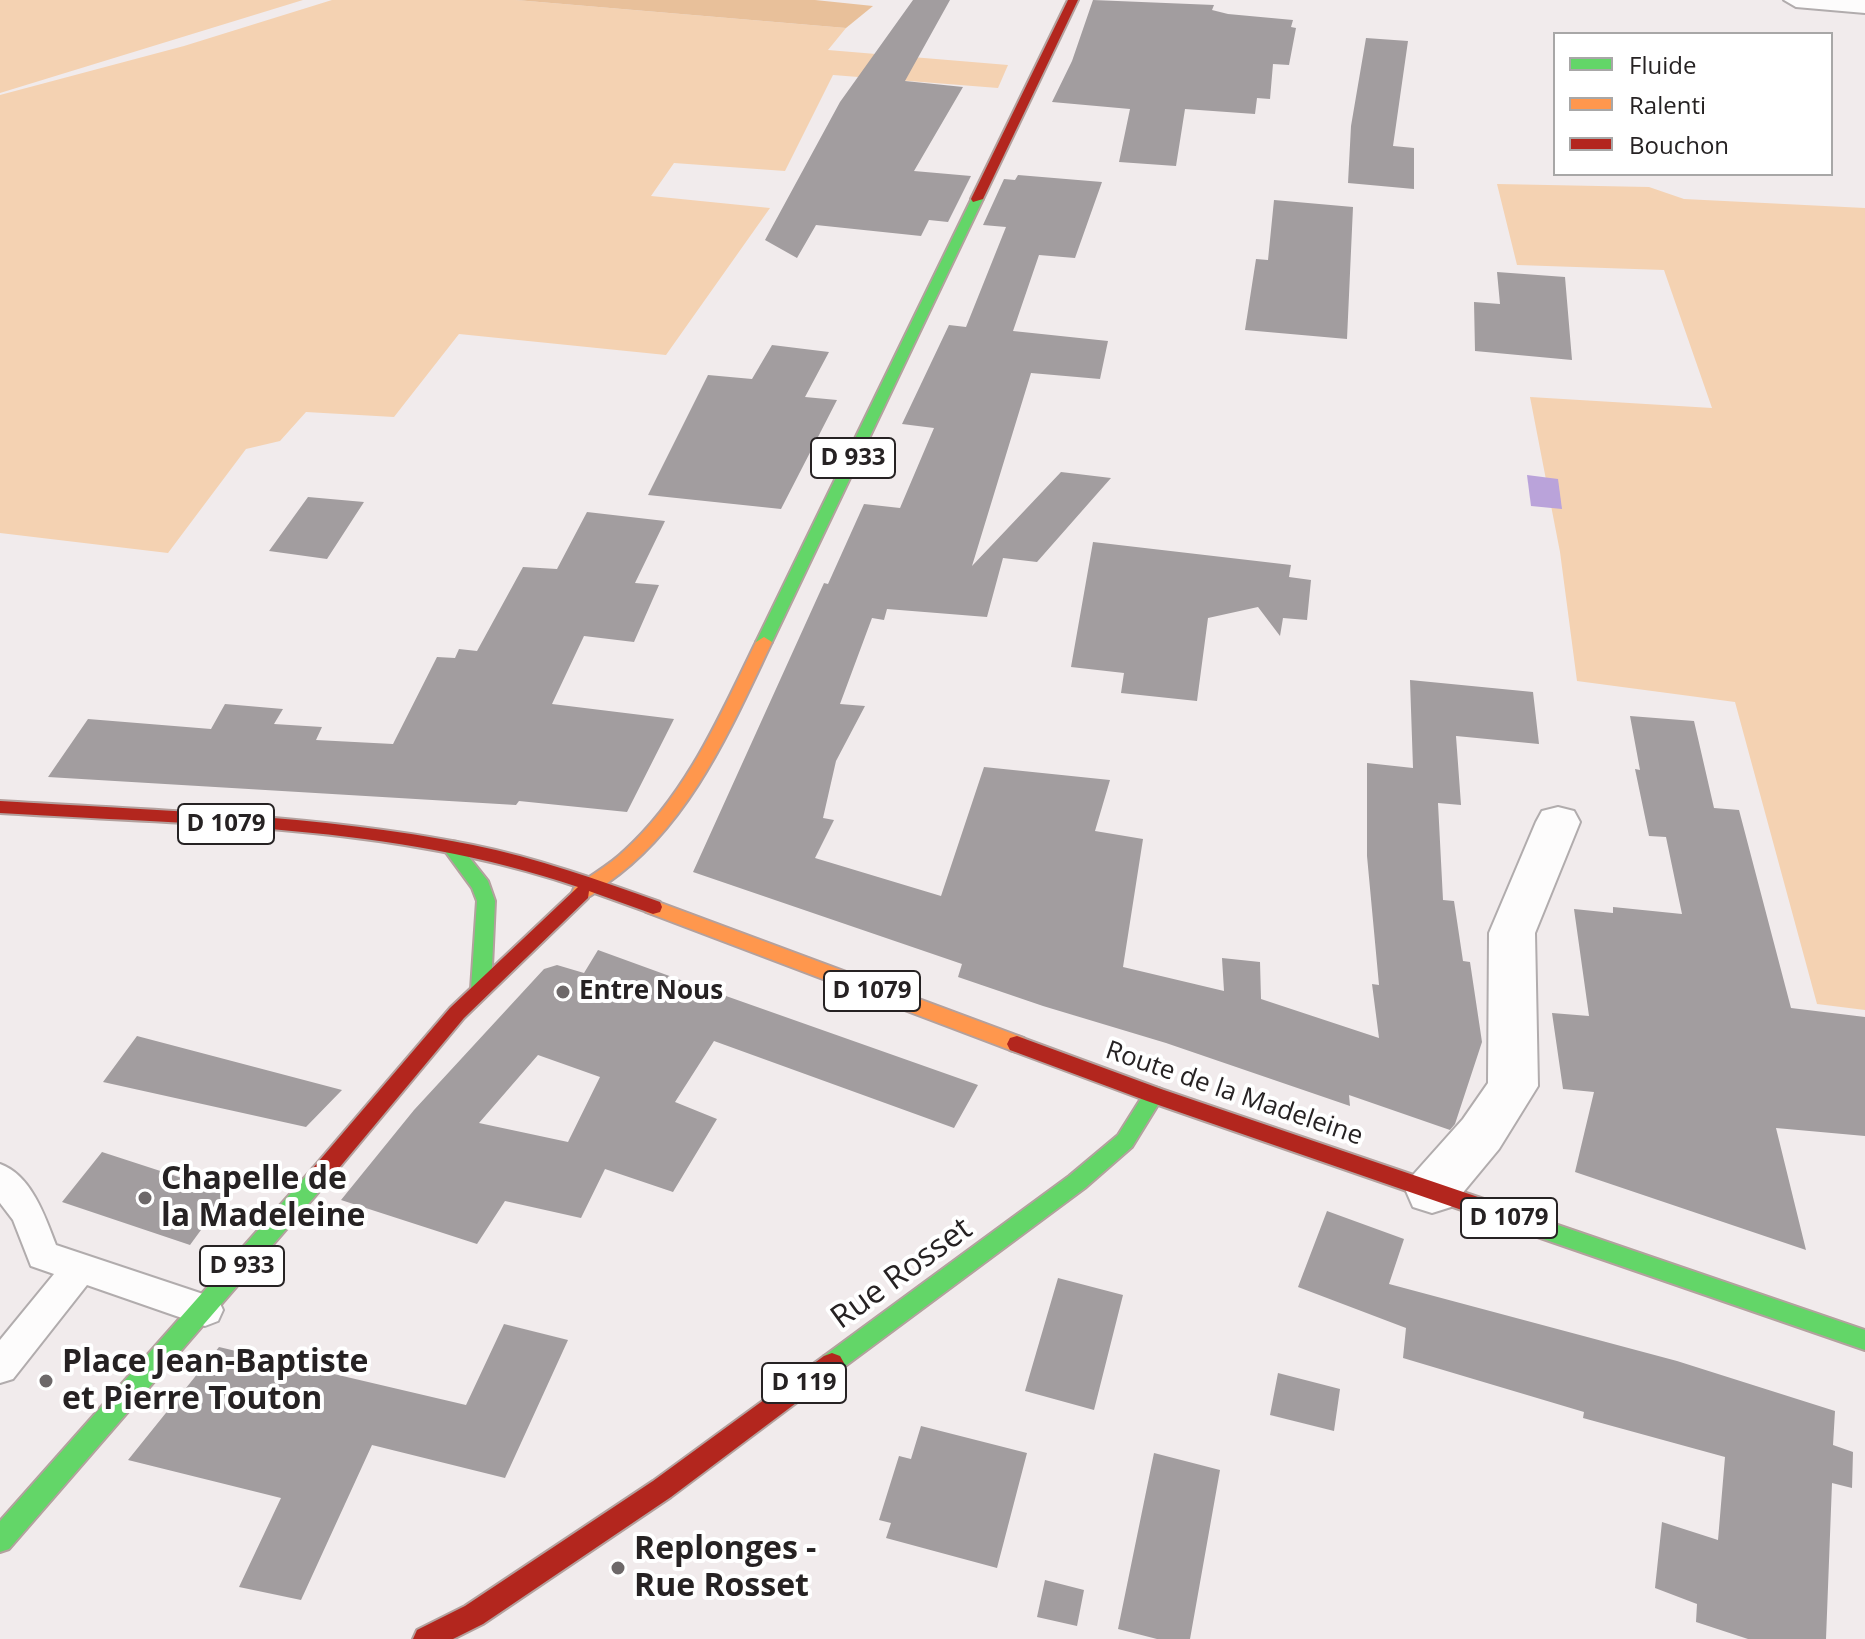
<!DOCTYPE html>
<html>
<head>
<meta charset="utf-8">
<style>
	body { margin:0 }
	#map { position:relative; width:1865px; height:1639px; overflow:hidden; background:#f1ebec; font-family:"Open Sans",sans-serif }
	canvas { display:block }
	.legend { position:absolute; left:1553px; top:32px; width:280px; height:144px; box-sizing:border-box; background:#fff; border:2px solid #a8a7a7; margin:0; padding:10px 14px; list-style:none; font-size:24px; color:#262223 }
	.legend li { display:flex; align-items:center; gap:16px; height:40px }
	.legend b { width:40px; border:2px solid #a8a7a7 }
</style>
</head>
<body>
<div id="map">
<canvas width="1865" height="1639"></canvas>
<ul class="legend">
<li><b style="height:10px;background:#63d668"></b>Fluide</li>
<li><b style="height:10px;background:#ff974d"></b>Ralenti</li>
<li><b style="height:10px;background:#b3261e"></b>Bouchon</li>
</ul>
</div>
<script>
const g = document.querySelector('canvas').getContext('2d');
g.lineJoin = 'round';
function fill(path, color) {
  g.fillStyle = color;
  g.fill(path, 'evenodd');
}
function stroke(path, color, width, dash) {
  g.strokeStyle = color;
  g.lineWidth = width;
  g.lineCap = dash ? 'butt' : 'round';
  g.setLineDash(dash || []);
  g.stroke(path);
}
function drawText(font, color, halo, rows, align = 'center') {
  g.font = font + ' "Open Sans",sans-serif';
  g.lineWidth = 8;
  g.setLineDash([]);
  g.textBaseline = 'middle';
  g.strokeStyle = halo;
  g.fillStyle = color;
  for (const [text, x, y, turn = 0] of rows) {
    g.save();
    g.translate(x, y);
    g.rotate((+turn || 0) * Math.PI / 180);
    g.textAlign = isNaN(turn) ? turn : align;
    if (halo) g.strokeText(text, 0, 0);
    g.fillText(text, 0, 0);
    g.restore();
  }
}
fill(new Path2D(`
	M0 0H303L0 93Z
	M332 0H516L846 28 828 50 1008 65 998 88 833 75 785 171 674 163 651 196 770 208 666 355 459 334 394 417 306 412 280 441 246 449 168 553 0 533V95L184 46Z
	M1497 184 1649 187 1684 199 1865 208V1010L1817 1004 1735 702 1577 681 1560 552 1530 397 1712 408 1664 270 1517 265Z`), '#f4d2b2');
fill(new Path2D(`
	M516 0H815L873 6 846 28Z`), '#e8c09a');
fill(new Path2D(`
	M1527 475 1558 479 1562 509 1531 506Z`), '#baa3da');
fill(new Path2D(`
	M913 0H950L905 81 963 87 914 171 971 176 948 222 929 220 921 236 816 225 797 258 765 240 840 102Z
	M1093 0 1214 5 1212 10 1228 14 1293 20 1291 27 1296 28 1289 65 1273 64 1270 99 1257 98 1255 114 1185 109 1176 166 1119 162 1130 109 1052 102 1072 61Z
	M1366 38 1408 41 1393 146 1414 148V189L1348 183 1351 126Z
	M1018 175 1102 182 1075 258 1039 255 1013 331 1108 341 1100 379 1031 373 972 566 1061 472 1111 478 1037 562 1003 558 987 617 887 609 884 620 872 618 840 704 865 706 836 761 823 818 834 820 815 858 941 896 984 767 1110 780 1095 831 1143 839 1123 967 1224 991 1222 958 1260 962 1261 999 1379 1038 1372 984 1379 985 1367 856V763L1413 768 1410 680 1533 692 1539 744 1456 736 1461 805 1438 803 1443 900 1454 901 1463 961 1470 962 1482 1042 1455 1124 1450 1130 1349 1095 1350 1106 1166 1043 1043 1006 958 977 962 964 693 872 819 594 824 583 828 584 864 504 900 508 934 428 902 424 949 325 966 327 1006 227 983 225 1004 179 1015 180Z
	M1274 200 1353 207 1347 339 1245 330 1256 259 1268 260Z
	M1497 272 1565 277 1572 360 1475 351 1474 302 1500 304Z
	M772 345 829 352 805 397 837 400 781 509 648 495 708 375 752 379Z
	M308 497 364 502 327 559 269 551Z
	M587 512 665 521 635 583 659 585 634 642 584 636 552 704 674 719 627 812 519 801 516 805 48 777 88 719 211 729 225 704 283 709 274 724 322 727 316 740 393 744 437 657 455 658 459 649 477 651 523 567 557 569Z
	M1093 542 1291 565 1289 577 1311 580 1307 620 1283 618 1280 636 1258 607 1208 618 1197 701 1121 693 1124 673 1071 667Z
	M1630 716 1694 721 1714 808 1739 810 1791 1008 1865 1017V1136L1776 1128 1806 1250 1575 1172 1594 1092 1563 1089 1552 1013 1589 1016 1574 909 1613 913V907L1682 914 1666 837 1649 836 1635 769 1640 770Z
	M598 950 675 978 978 1085 954 1128 714 1041 675 1102 717 1119 673 1192 605 1169 581 1218 505 1201 477 1244 341 1200 414 1110 544 969 557 965 584 973ZM538 1055 600 1077 568 1142 479 1123Z
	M137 1036 342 1090 306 1127 103 1082Z
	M102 1152 228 1193 190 1245 62 1202Z
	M1327 1211 1404 1239 1389 1284 1677 1361 1835 1411 1833 1445 1853 1452 1852 1488 1832 1483 1826 1639H1748L1696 1622 1697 1604 1655 1588 1662 1522 1718 1540 1725 1457 1583 1418 1584 1412 1403 1358 1406 1328 1298 1287Z
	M1058 1278 1123 1295 1094 1410 1025 1391Z
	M504 1324 568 1340 505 1478 372 1445 301 1600 239 1587 281 1498 128 1460 219 1347 466 1405Z
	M1278 1373 1340 1389 1334 1431 1270 1415Z
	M921 1426 1027 1453 997 1568 886 1538 891 1523 879 1520 899 1456 911 1459Z
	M1154 1453 1220 1470 1190 1639H1157L1118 1629Z
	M1045 1580 1084 1590 1077 1626 1037 1617Z`), '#a29d9f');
const lane = new Path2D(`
	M0 1164C31 1175 45 1216 56 1245L218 1299 223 1310 218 1321 205 1326 87 1285 13 1379 0 1383V1340L54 1274 31 1266 13 1220 0 1203Z`);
const street = new Path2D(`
	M1784 0H1865V13L1796 7Z
	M1558 807 1574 811 1580 822 1535 933 1538 1086 1499 1149 1451 1207 1432 1213 1413 1207 1406 1191 1413 1175 1463 1119 1488 1083 1489 933 1536 822 1542 811Z`);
const fast = new Path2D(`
	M973 196 983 199 772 642 764 647 758 646 756 642Z
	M451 841 457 842 488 881 495 901 491 989 488 994H474L471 989 477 901 472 888 442 847Z
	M1154 1087 1161 1089 1164 1095 1132 1147 1085 1188 840 1370 832 1373 824 1370 820 1363 824 1356 1069 1176 1118 1135 1147 1089Z
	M321 1165 329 1168 332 1174 329 1180 9 1549 0 1552V1521L313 1168Z
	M1508 1208 1865 1330V1350L1500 1224 1497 1217 1500 1210Z`);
const slow = new Path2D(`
	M764 637 772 642C730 730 689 827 606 884 596 891 588 902 574 898L572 893 574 888C590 875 609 866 624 851 686 795 720 716 756 642Z
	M653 900 1024 1038 1027 1044 1024 1050 1017 1052 1010 1050 646 912 644 907 646 902Z`);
const jam = new Path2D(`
	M1068 0H1078L983 199 973 202 971 199Z
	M0 801C158 811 318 814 473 845 537 858 599 880 660 902L662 907 660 912 653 914 589 891 588 898 464 1018 329 1180 321 1183 313 1180 310 1174 313 1168 450 1008 578 887C394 824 192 825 0 813Z
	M1017 1036 1161 1089 1516 1210 1519 1217 1516 1224 1508 1226 1147 1101 1010 1050 1007 1044 1010 1038Z
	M832 1353 840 1356 844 1363 840 1370 671 1497 483 1624 453 1639H413L417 1630 465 1606 653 1481 824 1356Z`);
stroke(lane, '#b1acad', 4);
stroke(street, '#b1acad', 4);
stroke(fast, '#b3a19e', 4);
stroke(slow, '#b3a19e', 4);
stroke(jam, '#b3a19e', 4);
fill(lane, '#fdfcfc');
fill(street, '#fdfcfc');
fill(fast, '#63d668');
fill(slow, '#ff974d');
fill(jam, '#b3261e');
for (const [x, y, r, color] of [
	[563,992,8,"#6d6869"],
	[145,1198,8,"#6d6869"],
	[46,1381,8,"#6d6869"],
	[618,1568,8,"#6d6869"]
]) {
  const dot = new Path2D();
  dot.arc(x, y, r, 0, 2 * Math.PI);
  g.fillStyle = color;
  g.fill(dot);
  stroke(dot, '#fff', 3);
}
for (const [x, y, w] of [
	[853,458,84],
	[226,824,96],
	[872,991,96],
	[1509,1218,96],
	[242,1266,84],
	[804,1383,84]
]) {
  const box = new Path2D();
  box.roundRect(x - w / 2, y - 20, w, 40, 6);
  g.fillStyle = '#fff';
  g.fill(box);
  stroke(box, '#262223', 2);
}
drawText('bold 24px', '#262223', null, [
	["D 933",853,458],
	["D 1079",226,824],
	["D 1079",872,991],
	["D 1079",1509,1218],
	["D 933",242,1266],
	["D 119",804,1383]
]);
drawText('bold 26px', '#262223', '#fff', [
	["Entre Nous",579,992]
], 'left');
drawText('26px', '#262223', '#fff', [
	["Route de la Madeleine",1234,1094,19]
]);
drawText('bold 32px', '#262223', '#fff', [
	["Chapelle de",161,1180],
	["la Madeleine",161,1217],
	["Place Jean-Baptiste",62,1363],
	["et Pierre Touton",62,1400],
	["Replonges -",634,1550],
	["Rue Rosset",634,1587]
], 'left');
drawText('32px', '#262223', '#fff', [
	["Rue Rosset",902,1274,-36]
]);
</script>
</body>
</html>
